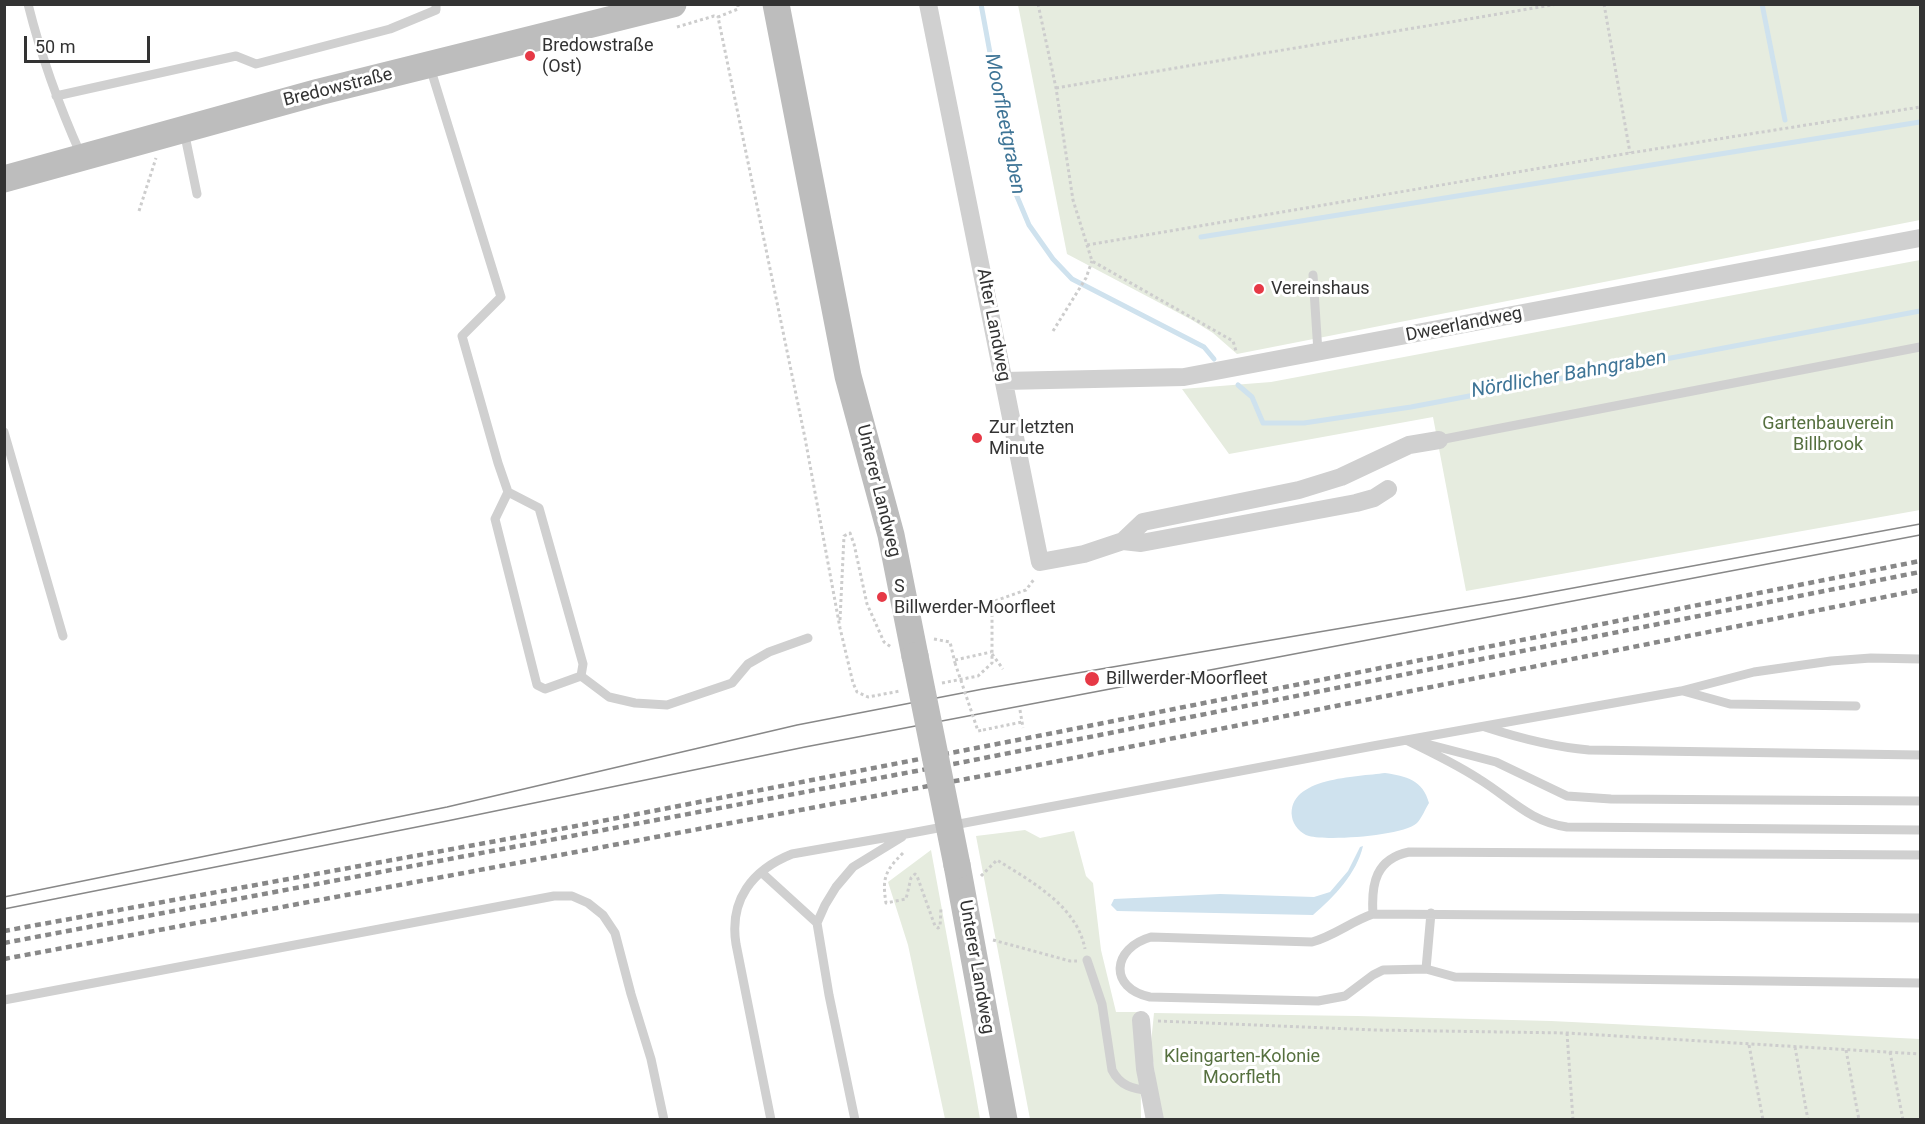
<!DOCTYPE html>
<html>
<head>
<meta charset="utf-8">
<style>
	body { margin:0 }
	#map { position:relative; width:1925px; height:1124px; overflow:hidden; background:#fff; font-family:Roboto,sans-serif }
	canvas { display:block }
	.frame { position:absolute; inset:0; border:6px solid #333; pointer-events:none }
	.scale { position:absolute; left:24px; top:36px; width:126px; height:27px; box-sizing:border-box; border:3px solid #333; border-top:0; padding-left:8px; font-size:18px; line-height:21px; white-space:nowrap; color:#333; -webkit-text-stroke:4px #fff; paint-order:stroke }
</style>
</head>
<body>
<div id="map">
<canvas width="1925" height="1124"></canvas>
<div class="frame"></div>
<div class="scale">50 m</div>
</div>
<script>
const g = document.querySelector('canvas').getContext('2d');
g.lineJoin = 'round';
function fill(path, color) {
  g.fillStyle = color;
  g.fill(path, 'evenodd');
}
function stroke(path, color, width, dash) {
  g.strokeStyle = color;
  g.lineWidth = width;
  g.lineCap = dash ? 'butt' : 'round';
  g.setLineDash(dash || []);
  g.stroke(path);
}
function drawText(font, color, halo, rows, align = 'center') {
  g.font = font + ' Roboto,sans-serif';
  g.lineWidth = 6;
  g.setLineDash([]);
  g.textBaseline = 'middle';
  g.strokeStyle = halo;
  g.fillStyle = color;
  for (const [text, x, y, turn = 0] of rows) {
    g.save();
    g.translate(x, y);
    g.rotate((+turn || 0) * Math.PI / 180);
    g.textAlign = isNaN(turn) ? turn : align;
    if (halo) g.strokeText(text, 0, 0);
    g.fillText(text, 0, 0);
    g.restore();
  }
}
fill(new Path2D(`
	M1018 5H1920V220L1237 354 1213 333 1192 320 1067 254Z
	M1920 260V510L1466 591 1433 417 1229 454 1182 389 1271 382Z
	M1025 830 1040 838 1074 831 1086 876 1093 883 1101 950 1116 1012H1140L1141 1119H1030L976 836Z
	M931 850 974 1084 980 1119H945L908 945 888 882Z
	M1154 1013 1357 1016 1551 1021 1920 1039V1119H1160L1151 1043Z`), '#e6ecdf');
fill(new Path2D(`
	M1385 773C1406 776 1423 780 1429 803 1425 809 1422 818 1417 823 1403 836 1328 841 1309 836 1301 834 1293 825 1292 817 1287 777 1357 777 1385 773Z
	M1363 846C1357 873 1334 897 1313 915L1117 911 1111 905 1114 899 1220 894 1314 897 1330 892 1348 871 1360 847Z`), '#cfe2ee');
stroke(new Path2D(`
	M981 4 1016 194 1029 225 1053 259 1072 279 1204 347 1214 359
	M1762 4 1785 120
	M1201 237 1920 122
	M1238 385 1252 397 1263 423H1304L1411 407 1920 311`), '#cfe2ee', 5);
stroke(new Path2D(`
	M738 4V9L718 17 805 438 840 628 853 683 857 692 868 697 900 691
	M1038 4 1056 88 1073 200 1092 261 1233 341 1236 351
	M1604 4 1630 153
	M677 27 714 16 718 17
	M1056 88 1558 4
	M139 211 156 158
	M1087 245 1630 153 1920 107
	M1053 331 1086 278 1092 261
	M840 620 844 536 850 533 854 544 867 604 884 642 891 647
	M934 639 950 642 955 663
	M992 654 1003 669
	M955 660 991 652
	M942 683 978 676 992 663V602L1026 590 1035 578
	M1020 710 1023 728
	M983 730 1022 722
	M903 853C885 871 882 878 886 903L906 899 911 878 915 874 917 876 935 926 938 928 940 927 941 908
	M981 876 997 860C1032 882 1077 906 1085 949
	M993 940 1070 961H1077
	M1158 1021 1374 1030 1567 1033 1920 1054
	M1567 1033 1573 1120
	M1749 1045 1763 1120
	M1795 1047 1808 1120
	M1846 1050 1859 1120
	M1890 1052 1903 1120`), '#cdcdcd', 3, [3, 3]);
stroke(new Path2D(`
	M28 4C41 56 59 106 81 155
	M430 67 501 297 462 336 498 463 508 492 495 519 537 685 545 689 581 676 583 664 539 508 508 492
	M56 96 236 56 256 64 390 29 436 10V4
	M184 131 197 194
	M1313 275 1318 352
	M4 432 63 636
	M1439 440 1920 347
	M581 676 609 697 635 703 667 705 732 683 748 664 769 652 808 638
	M1683 691 1730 704 1856 706
	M1485 727C1519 738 1554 747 1589 750L1920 755
	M1406 740C1431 752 1456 764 1479 779 1510 798 1530 822 1567 827L1920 830
	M1423 743 1496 762 1567 796 1611 799 1920 801
	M761 872 817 923
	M1373 914C1371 883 1376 859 1409 852L1920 855
	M1920 918 1373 914C1352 921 1334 936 1312 942L1151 937C1112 948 1108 988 1150 997L1318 1001 1345 996 1373 975 1383 970 1426 969 1455 977 1920 983
	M1087 960 1102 1004 1112 1070C1120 1086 1133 1089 1150 1091
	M1426 969 1431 913
	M4 1000 554 896H572L588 903 603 915 615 933 631 994 651 1059 664 1120
	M771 1120 736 944C729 900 752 870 792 854L906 834 1373 746 1681 691 1754 672 1831 661 1871 658 1920 659
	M855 1120 829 995 817 923 825 905 836 887 853 867 902 837`), '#d0d0d0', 9);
stroke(new Path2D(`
	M928 4 1040 562 1084 554 1123 541 1143 522 1299 490 1341 477 1409 445 1439 440
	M1004 381 1184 377 1920 238
	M1123 541 1141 543 1356 503 1374 498 1388 489
	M1141 1020 1145 1069 1155 1120`), '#d0d0d0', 18);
stroke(new Path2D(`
	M776 4 848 376 891 535 915 656
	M4 179 319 92 673 4
	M957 865 1004 1120`), '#bdbdbd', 27);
stroke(new Path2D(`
	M4 897 447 807 797 725 983 689 1519 598 1920 524
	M4 909 447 821 805 747 1920 535`), '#888', 1.5);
stroke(new Path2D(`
	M4 931 540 833 1043 735 1920 561
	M4 943 964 762 1920 572
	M4 959 998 773 1920 590`), '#888', 4.5, [6, 4.5]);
stroke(new Path2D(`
	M955 663 978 731 983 730`), '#cdcdcd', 3, [3, 3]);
stroke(new Path2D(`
	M915 656 957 865`), '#bdbdbd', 27);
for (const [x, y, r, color] of [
	[530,56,6,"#e63946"],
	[1259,289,6,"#e63946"],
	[977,438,6,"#e63946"],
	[882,597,6,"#e63946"],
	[1092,679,8,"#e63946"]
]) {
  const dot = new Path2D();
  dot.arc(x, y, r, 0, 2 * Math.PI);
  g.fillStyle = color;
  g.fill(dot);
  stroke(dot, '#fff', 2);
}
drawText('18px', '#333', '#fff', [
	["Bredowstraße",542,46],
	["(Ost)",542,67],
	["Vereinshaus",1271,289],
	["Zur letzten",989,428],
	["Minute",989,449],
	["S",894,587],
	["Billwerder-Moorfleet",894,608],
	["Billwerder-Moorfleet",1106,679]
], 'left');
drawText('18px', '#333', '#fff', [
	["Bredowstraße",338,88,-14],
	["Alter Landweg",993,325,79],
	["Dweerlandweg",1464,325,-11],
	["Unterer Landweg",878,491,76],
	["Unterer Landweg",976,967,80]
]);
drawText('18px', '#56703f', '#fff', [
	["Gartenbauverein",1828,424],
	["Billbrook",1828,445],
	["Kleingarten-Kolonie",1242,1057],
	["Moorfleth",1242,1078]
]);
drawText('italic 20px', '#3f7597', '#fff', [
	["Moorfleetgraben",1004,124,79],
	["Nördlicher Bahngraben",1569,375,-10]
]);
</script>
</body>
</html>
